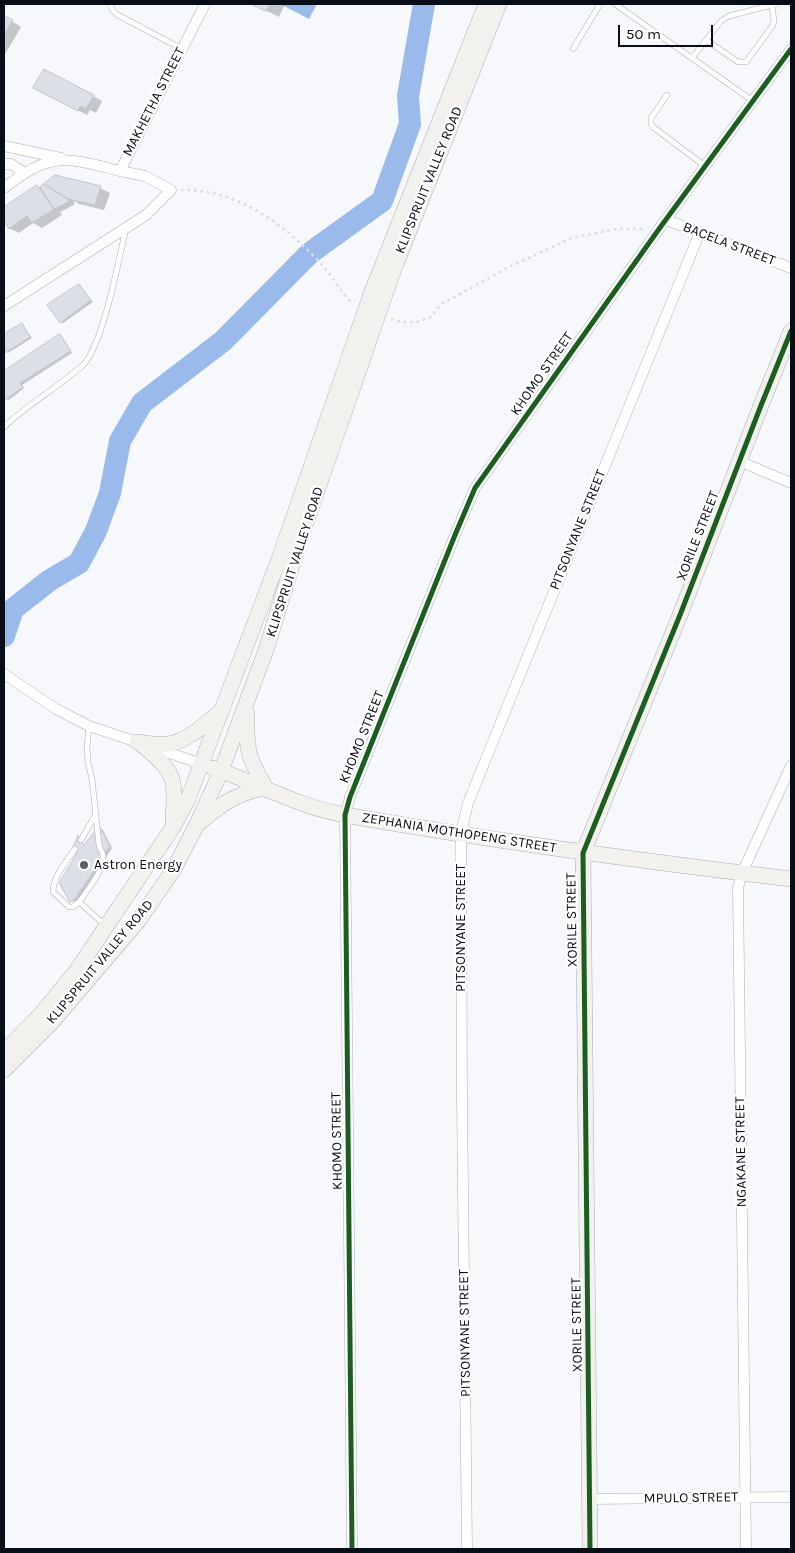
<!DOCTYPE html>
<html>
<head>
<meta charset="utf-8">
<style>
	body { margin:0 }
	#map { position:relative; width:795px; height:1553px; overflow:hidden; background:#f6f8fb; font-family:Karla,sans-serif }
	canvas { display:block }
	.frame { position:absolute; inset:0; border:5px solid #080e18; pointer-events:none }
	.scale { position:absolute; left:618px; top:25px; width:95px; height:22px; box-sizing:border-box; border:2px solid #080e18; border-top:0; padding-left:6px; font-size:15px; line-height:18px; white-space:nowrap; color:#080e18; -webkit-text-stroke:4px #fff; paint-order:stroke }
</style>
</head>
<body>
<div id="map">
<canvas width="795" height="1553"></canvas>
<div class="frame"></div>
<div class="scale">50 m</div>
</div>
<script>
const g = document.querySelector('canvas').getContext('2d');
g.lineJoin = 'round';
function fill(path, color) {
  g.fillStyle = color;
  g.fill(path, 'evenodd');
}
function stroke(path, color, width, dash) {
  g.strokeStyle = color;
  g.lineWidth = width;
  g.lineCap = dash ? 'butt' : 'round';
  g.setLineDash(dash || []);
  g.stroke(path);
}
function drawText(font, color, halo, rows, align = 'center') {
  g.font = font + ' Karla,sans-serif';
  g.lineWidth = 4.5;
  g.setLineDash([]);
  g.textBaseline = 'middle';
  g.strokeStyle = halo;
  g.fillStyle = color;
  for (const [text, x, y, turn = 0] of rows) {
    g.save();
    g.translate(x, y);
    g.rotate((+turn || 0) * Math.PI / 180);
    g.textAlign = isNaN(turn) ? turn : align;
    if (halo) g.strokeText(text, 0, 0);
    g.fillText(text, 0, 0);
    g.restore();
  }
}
fill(new Path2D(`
	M283 4H317L309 19 282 5Z`), '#9abaeb');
fill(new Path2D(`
	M253 4H285L279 17Z
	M4 16 21 27 4 56Z
	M44 93 93 96 102 101 96 113 90 110 87 115Z
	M44 185 100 188 110 193 104 210 79 204 74 201V205L60 212 62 215 42 228 33 223 19 233 9 228 4 219V209L38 187 40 188Z
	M79 285 93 302 63 323 60 322Z
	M22 324 32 338 8 353 4 348V336Z
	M60 336 72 353 22 385 24 388 9 400 6 399 4 396V373Z
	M100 829 103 830 112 848 78 900 74 902 71 901 79 853 78 836 85 846Z`), '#0003');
stroke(new Path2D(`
	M4 636 13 609 50 580 79 563 96 531 110 493 120 441 142 403 223 341 310 253 382 201 410 124 408 96 424 4`), '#9abaeb', 22);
const building = new Path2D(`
	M251 4H270L266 11Z
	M4 15 13 20 4 35Z
	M44 69 94 95 86 109 80 106 78 111 33 88Z
	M55 175 101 186 95 205 68 199 44 184Z
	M44 184 68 199 69 202 54 209 40 187Z
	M37 185 54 209 32 223 27 216 9 229 4 221V207Z
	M79 284 91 300 60 323 47 305Z
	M22 323 30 337 5 353 4 334Z
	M60 334 71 351 20 383 23 387 5 400 4 398V371Z
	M100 827 110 846 75 899 70 902 59 883 77 853 73 847 78 835 84 845 95 831Z`);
fill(building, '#dcdfe6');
stroke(building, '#c2c6cd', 1);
const lane = new Path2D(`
	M110 4 112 9 116 14 182 49
	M615 4 753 101
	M706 40 738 62H746L773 25 774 21 772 5
	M573 49 600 4
	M692 58 721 21 729 16 776 4
	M667 95 651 118V123L653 127 705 166
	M4 427C28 404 57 388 82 366 103 347 119 258 126 228
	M89 726 87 748 88 762 92 779 99 845C100 849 103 852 103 856 105 869 86 892 79 902L105 925
	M81 840 96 814
	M75 849C67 861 53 876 53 892L69 907H73L79 902`);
const street = new Path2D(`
	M4 146 61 158
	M4 164H11L25 173
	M4 188C19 177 35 164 55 161 75 158 99 166 120 171L205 4
	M667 220 791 268
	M4 306 146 215 171 190 145 176 120 171
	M739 461 791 483
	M4 674 56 709 89 726 202 764
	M590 1499 791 1497
	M352 1549 345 815 350 797 455 535 475 488 659 229 791 49
	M467 1549 462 1099 461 833 468 803 700 232
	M746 1549 738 888 742 873 791 766`);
const secondary = new Path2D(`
	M247 713C246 751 248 758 267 790
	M137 742C147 743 159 746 169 744 188 741 206 723 220 712
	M140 743C152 754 167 764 172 779 176 792 173 810 173 823
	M213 768C257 783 299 807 345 815 493 841 642 861 791 879
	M199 823C222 804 233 795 263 788
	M4 1052 42 1013 77 970 173 827 188 799 279 559 371 294 486 4
	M4 1070 53 1021 139 920 174 869 197 824 221 771 266 650 299 543 394 269 499 4
	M590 1549 583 853 680 615 760 408 791 331`);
stroke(lane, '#abafb6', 6);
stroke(street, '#abafb6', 11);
stroke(secondary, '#abafb6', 16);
stroke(new Path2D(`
	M181 190C236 188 287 226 322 265 333 277 341 293 353 304
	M391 319 402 322H417L431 317 441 304 451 299 507 268 572 238 616 229H646`), '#dcdcdd', 2.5, [2.5, 4]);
stroke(lane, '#fefefe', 5);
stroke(street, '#fefefe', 10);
stroke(secondary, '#f3f1ee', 15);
stroke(new Path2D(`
	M352 1549 345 815 350 797 455 535 475 488 659 229 791 49
	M590 1549 583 853 680 615 760 408 791 331`), '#1b5e20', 5);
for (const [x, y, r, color] of [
	[84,865,5,"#5b6067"]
]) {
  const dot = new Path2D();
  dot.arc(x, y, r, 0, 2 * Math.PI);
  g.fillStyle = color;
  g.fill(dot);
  stroke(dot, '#fff', 2);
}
drawText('14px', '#080e18', '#fff', [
	["MAKHETHA STREET",154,102,-63],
	["KLIPSPRUIT VALLEY ROAD",429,180,-68],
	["BACELA STREET",729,244,21],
	["KHOMO STREET",542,374,-55],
	["PITSONYANE STREET",578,530,-68],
	["XORILE STREET",698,536,-69],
	["KLIPSPRUIT VALLEY ROAD",295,562,-72],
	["KHOMO STREET",362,737,-68],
	["ZEPHANIA MOTHOPENG STREET",459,833,9],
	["XORILE STREET",572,920,-91],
	["PITSONYANE STREET",461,928,-90],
	["KLIPSPRUIT VALLEY ROAD",100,962,-50],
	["KHOMO STREET",337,1141,-91],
	["NGAKANE STREET",741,1152,-91],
	["XORILE STREET",577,1325,-91],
	["PITSONYANE STREET",465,1333,-91],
	["MPULO STREET",691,1498,-1]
]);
drawText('14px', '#080e18', '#fff', [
	["Astron Energy",94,865]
], 'left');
</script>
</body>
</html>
